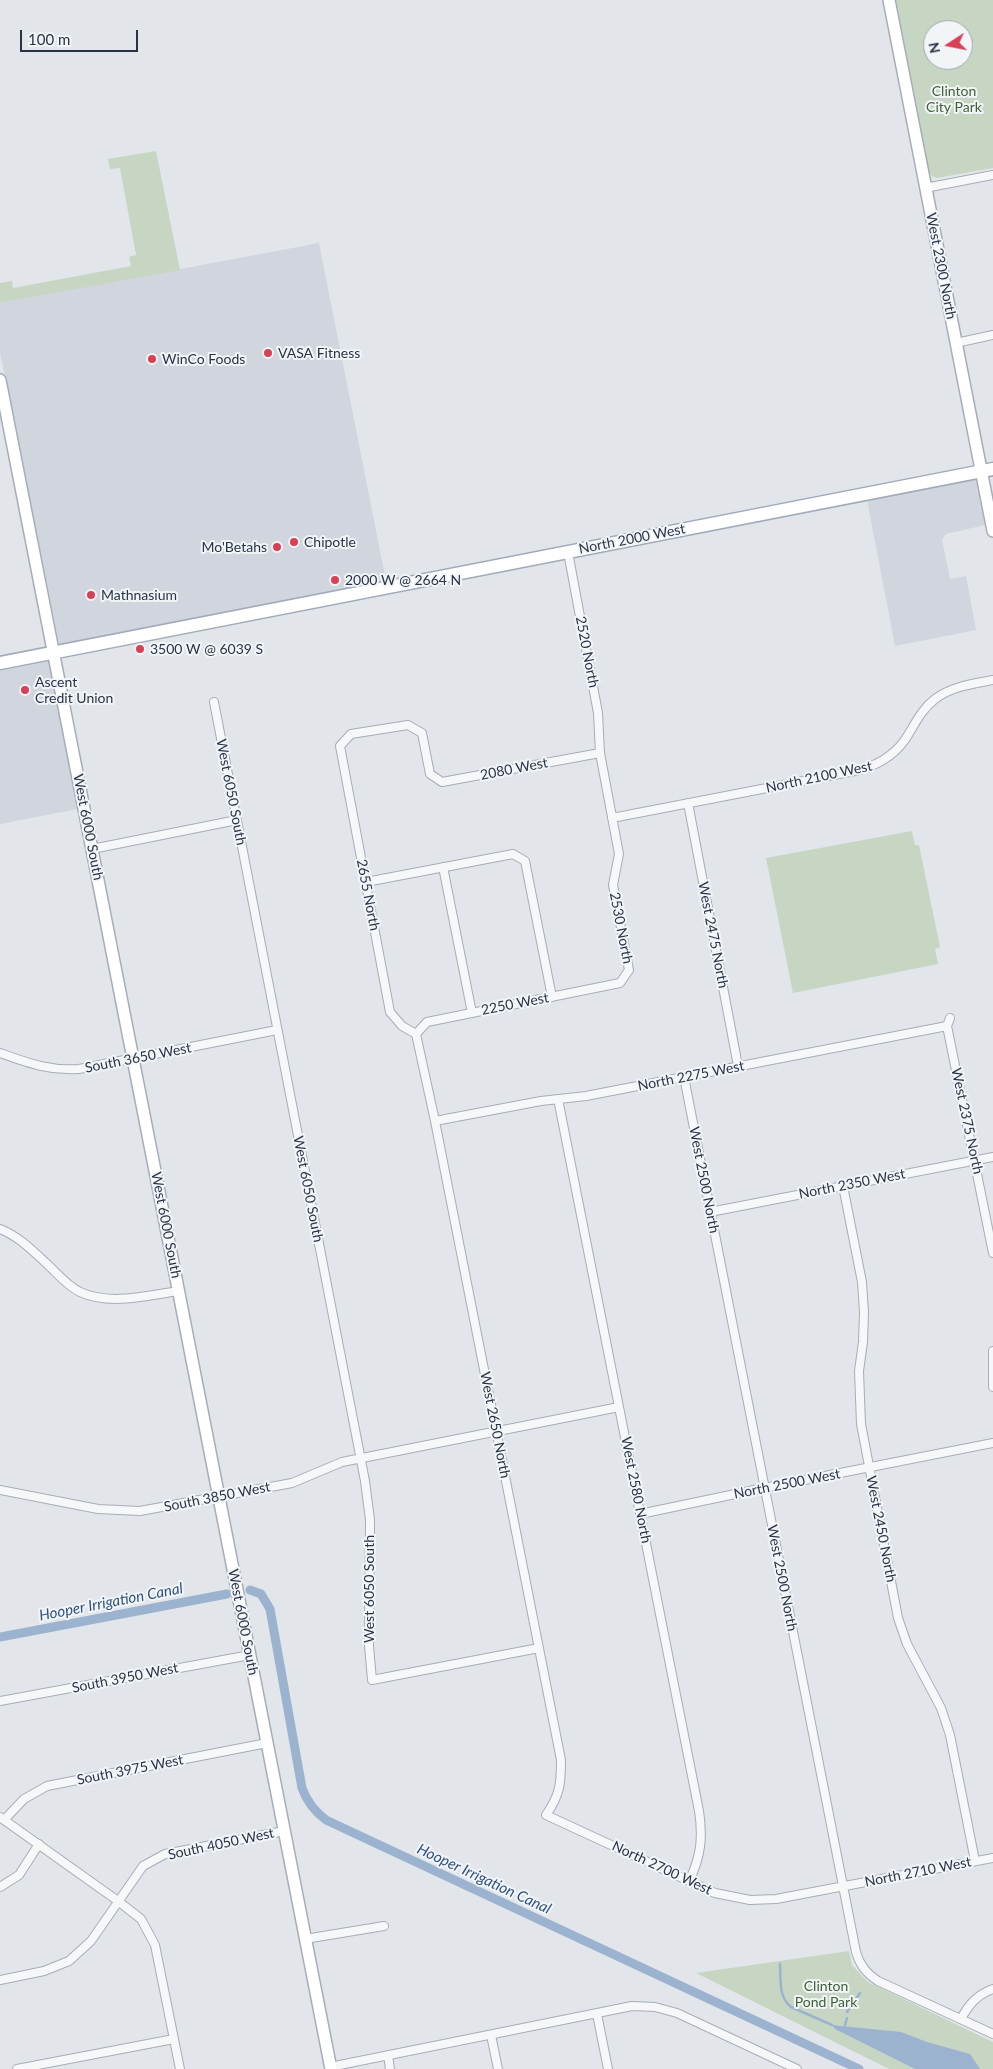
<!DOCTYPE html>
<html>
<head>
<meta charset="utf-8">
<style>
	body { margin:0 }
	#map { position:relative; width:993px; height:2069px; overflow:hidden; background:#e2e6eb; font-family:Lato,sans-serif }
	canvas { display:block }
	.north { position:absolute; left:923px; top:20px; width:50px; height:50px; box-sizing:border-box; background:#f2f5f8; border:1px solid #a2a7b0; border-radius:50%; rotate:259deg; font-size:14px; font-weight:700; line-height:20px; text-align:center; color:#293345 }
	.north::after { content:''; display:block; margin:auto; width:18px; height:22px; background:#d84055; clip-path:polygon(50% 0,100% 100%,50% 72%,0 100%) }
	.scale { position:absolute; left:20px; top:30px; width:118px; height:22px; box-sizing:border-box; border:2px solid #293345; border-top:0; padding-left:6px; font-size:15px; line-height:18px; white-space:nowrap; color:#293345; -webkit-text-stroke:4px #f2f5f8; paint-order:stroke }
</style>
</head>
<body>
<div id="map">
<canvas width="993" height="2069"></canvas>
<div class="north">N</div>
<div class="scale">100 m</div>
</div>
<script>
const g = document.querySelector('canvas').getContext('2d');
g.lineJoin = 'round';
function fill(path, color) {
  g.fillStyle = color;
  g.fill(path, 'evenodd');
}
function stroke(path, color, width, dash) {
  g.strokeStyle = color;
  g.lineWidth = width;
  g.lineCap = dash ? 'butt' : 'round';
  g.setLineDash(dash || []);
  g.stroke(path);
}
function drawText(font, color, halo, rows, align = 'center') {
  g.font = font + ' Lato,sans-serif';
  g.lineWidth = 4;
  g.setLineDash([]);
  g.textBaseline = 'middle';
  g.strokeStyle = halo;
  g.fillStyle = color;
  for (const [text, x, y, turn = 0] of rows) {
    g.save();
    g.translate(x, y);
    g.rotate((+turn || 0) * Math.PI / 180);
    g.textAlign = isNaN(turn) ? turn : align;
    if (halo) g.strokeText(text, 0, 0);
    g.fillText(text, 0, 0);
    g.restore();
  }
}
fill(new Path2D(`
	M319 243 386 581 59 644 0 352V303Z
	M976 479 985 525 946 534 942 539 950 579 966 576 976 630 895 646 867 500Z
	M52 658 78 809 0 824V668Z`), '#d0d5de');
fill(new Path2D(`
	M896 0H993V168L937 178 932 176 929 172ZM933 30H963V60H933Z
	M156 151 180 270 0 303V283L12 281 13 288 131 266 129 257 136 255 120 168 110 169 108 159Z
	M912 831 915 845H919L940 947 935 949 938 964 793 993 766 858Z
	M849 1951 852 1965 868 1982 993 2042V2069H889L696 1973Z`), '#c7d6c3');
fill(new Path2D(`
	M832 2025 901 2032 927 2042 970 2054 980 2069H915L835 2029Z`), '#9bb3ce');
stroke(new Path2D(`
	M780 1964C781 1980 778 1996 791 2007L832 2025
	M847 2012 860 1993
	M845 2025 847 2018`), '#9bb3ce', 2.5);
stroke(new Path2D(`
	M250 1590 261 1594 270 1609 302 1788C307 1802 314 1811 326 1820L859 2069
	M0 1637 227 1594`), '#9bb3ce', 9);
const street = new Path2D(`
	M925 188 993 175
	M956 343 993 335
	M214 702 365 1481 370 1520 369 1646 372 1680 539 1648
	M688 803 738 1066
	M612 818 860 770C880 764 897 754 908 735 916 722 922 709 935 699 952 686 973 684 993 680
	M92 849 237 820
	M443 867 472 1013
	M366 882 513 854 525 861 552 997
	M950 1018 947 1026 993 1253
	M416 1034 435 1121 561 1760C561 1784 560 1795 546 1815L715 1893 750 1900 776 1899 993 1858
	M416 1034 427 1022 620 983 629 970 613 885 619 854 600 753 598 713 568 552
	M416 1034 402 1026 390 1012 340 746 351 734 408 725 422 733 430 774 442 782 600 753
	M0 1053C28 1063 49 1071 79 1069L277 1030
	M684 1077 856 1952C860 1965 866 1973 878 1981L993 2034
	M558 1099 699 1811C703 1837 701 1857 689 1881
	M435 1121 541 1101 586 1096 947 1026
	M843 1186 862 1282 864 1312 863 1342 859 1371 861 1424 898 1618 907 1644 941 1708 950 1735 975 1861
	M710 1212 993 1157
	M0 1229C18 1236 32 1250 46 1263 56 1272 67 1286 80 1292 110 1306 148 1295 179 1291
	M993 1351V1387
	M0 1490 98 1509 140 1511 292 1483 342 1462 619 1407
	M640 1514 764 1488 993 1443
	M0 1701 250 1655
	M0 1817 118 1901 141 1919 155 1945 180 2069
	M4 1820 24 1799 47 1786 267 1743
	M0 1887 19 1875 39 1844
	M305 1939 384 1926
	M0 1980 44 1971 69 1961 91 1941 143 1866 165 1854 284 1831
	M597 2014 608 2069
	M961 2019C969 2004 977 1995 993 1989
	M491 2035 498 2069
	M388 2055 390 2069
	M330 2067 632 2006 655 2007 677 2013 797 2069
	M17 2069 174 2039`);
const secondary = new Path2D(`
	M889 0 993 531
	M0 380 331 2069`);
const primary = new Path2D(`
	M0 663 993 469`);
stroke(street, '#a7adb6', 10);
stroke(secondary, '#a7adb6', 14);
stroke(primary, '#a0aab8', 15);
stroke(street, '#f5f7f9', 8);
stroke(secondary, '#fff', 11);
stroke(primary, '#fff', 12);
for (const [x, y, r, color] of [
	[268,353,5,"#d84055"],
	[152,359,5,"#d84055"],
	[294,542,5,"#d84055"],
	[277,547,5,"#d84055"],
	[335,580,5,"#d84055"],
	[91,595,5,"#d84055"],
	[140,649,5,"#d84055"],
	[25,690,5,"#d84055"]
]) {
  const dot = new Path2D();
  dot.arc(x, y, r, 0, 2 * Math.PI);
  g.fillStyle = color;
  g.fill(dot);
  stroke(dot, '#f2f5f8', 2);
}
drawText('14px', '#3d6235', '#f2f5f8', [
	["Clinton",954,91],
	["City Park",954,107],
	["Clinton",826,1986],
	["Pond Park",826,2002]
]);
drawText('14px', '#293345', '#f2f5f8', [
	["West 2300 North",941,266,79],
	["North 2000 West",632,539,-11],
	["2520 North",587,652,79],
	["2080 West",514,769,-11],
	["North 2100 West",819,777,-12],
	["West 6050 South",231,792,79],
	["West 6000 South",88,827,79],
	["2655 North",368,895,79],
	["2530 North",621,928,79],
	["West 2475 North",713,935,79],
	["2250 West",515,1004,-11],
	["South 3650 West",138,1058,-11],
	["North 2275 West",691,1076,-11],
	["West 2375 North",967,1121,78],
	["West 2500 North",704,1180,79],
	["North 2350 West",852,1184,-11],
	["West 6050 South",308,1189,79],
	["West 6000 South",166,1225,79],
	["West 2650 North",495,1425,79],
	["North 2500 West",787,1484,-11],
	["West 2580 North",636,1490,79],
	["South 3850 West",217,1497,-11],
	["West 2450 North",881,1529,79],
	["West 2500 North",782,1578,79],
	["West 6050 South",369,1589,-90],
	["West 6000 South",243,1622,79],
	["South 3950 West",125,1678,-11],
	["South 3975 West",130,1770,-11],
	["South 4050 West",221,1844,-12],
	["North 2700 West",662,1868,25],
	["North 2710 West",918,1872,-11]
]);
drawText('14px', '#293345', '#f2f5f8', [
	["VASA Fitness",278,353],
	["WinCo Foods",162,359],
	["Chipotle",304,542],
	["Mo'Betahs",267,547,"right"],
	["2000 W @ 2664 N",345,580],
	["Mathnasium",101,595],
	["3500 W @ 6039 S",150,649],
	["Ascent",35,682],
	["Credit Union",35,698]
], 'left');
drawText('italic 15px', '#30517c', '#f2f5f8', [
	["Hooper Irrigation Canal",111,1602,-11],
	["Hooper Irrigation Canal",484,1879,25]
]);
</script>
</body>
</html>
